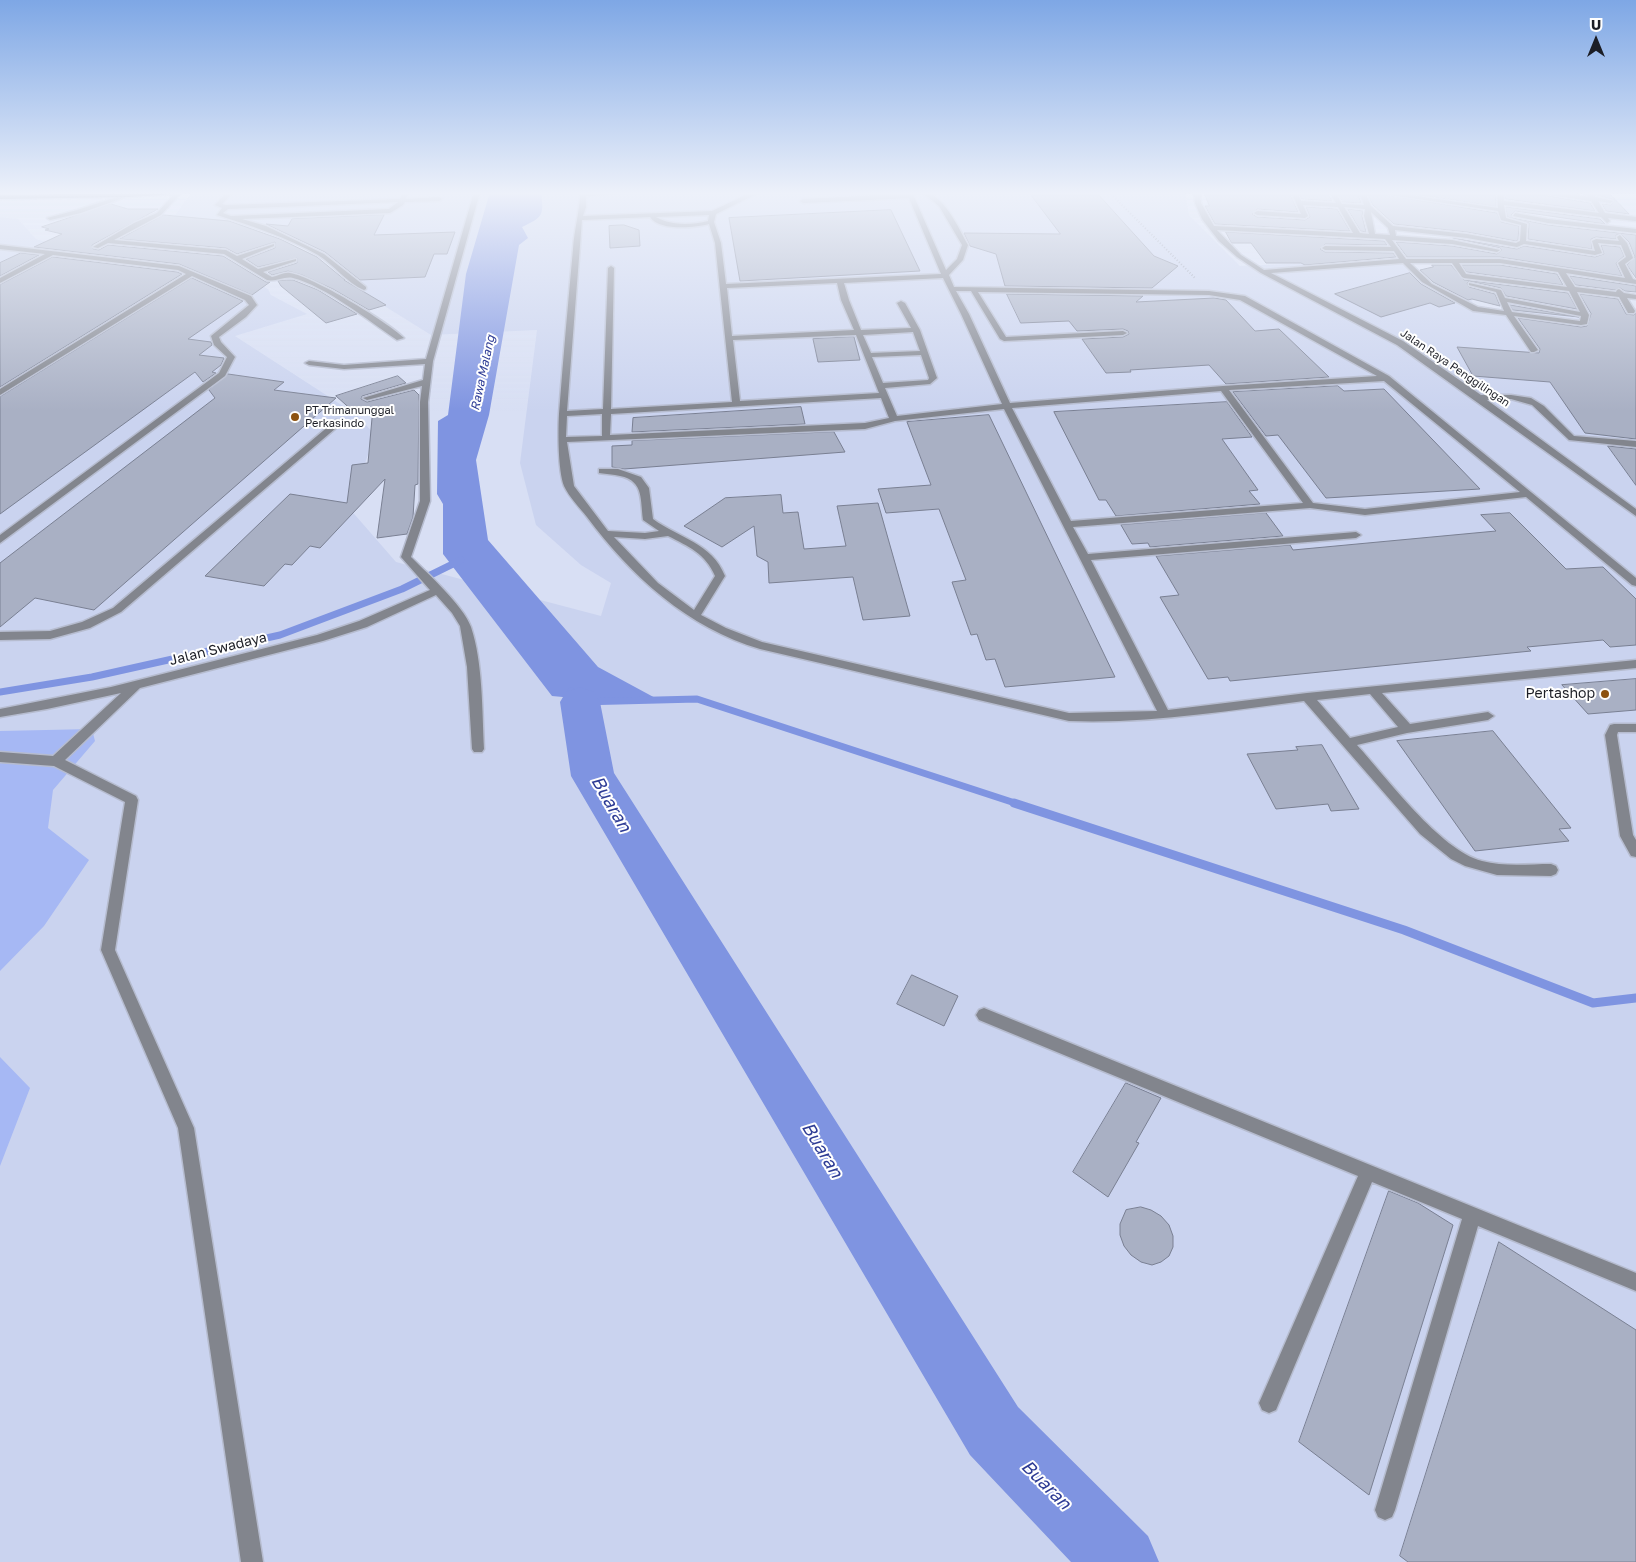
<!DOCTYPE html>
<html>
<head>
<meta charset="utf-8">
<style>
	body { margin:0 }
	#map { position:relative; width:1636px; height:1562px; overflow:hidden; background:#d8dff4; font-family:"Golos Text",sans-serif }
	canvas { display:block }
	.north { position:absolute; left:1571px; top:15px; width:50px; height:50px; -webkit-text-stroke:4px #fff; paint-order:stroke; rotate:0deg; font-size:14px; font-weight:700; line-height:20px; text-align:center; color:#1c1e26 }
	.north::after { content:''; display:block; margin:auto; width:18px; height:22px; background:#1c1e26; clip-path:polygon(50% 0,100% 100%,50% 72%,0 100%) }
</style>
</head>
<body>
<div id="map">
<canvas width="1636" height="1562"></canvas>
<div class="north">U</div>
</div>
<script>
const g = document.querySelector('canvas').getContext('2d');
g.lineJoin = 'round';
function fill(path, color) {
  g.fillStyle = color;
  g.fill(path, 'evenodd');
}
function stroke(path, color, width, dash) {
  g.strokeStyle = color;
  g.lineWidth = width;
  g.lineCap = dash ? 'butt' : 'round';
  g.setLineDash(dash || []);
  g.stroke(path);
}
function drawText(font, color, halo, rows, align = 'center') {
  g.font = font + ' "Golos Text",sans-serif';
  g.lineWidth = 4;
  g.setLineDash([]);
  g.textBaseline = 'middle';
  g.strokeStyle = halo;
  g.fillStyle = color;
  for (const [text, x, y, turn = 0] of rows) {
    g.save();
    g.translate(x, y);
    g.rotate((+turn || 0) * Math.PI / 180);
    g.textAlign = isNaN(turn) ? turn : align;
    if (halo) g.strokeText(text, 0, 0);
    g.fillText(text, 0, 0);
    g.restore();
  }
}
fill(new Path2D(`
	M192 192H1185L1189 215 1240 266 1402 259 1426 281 1469 291 1474 307 1504 310 1499 296 1537 302 1539 294 1609 306 1636 308V1562H0V217L18 219 36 239 62 246 129 253 247 278 268 289 271 295 307 314 235 336 357 415 375 435 349 508 396 562 601 616 611 583 581 565 536 525 520 463 537 330 431 335 357 289 344 273 287 238 222 221 173 218Z`), '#cad3ef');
fill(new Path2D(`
	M92 729 95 741 53 790 48 828 89 860 44 926 0 971V731Z
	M0 1057 30 1088 0 1166Z`), '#a6b8f4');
fill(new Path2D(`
	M490 192H541C544 216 543 217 522 227L528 238 519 245 489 415 476 460 488 540 598 667 659 700 606 701 552 696 443 554V504L437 494 438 421 448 415 466 274Z`), '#7f94e1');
stroke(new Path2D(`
	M571 691 580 702 697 699 1018 804
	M0 692 92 677 280 635 402 589 461 560`), '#7f94e1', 7);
stroke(new Path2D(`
	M1014 803 1404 930 1593 1003 1636 998`), '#7f94e1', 9);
fill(new Path2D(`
	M580 687 594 692 600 702 614 773 1018 1407 1148 1536 1159 1562H1071L970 1455 571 776 560 702 566 692Z`), '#7f94e1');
const building = new Path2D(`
	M1029 192H1096L1154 256 1178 266 1152 288 1005 286 996 254 970 246 964 233 1060 234Z
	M1204 192H1289L1298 212 1257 209 1252 214 1257 217 1305 220 1310 217 1306 207 1337 209 1350 231 1215 224 1205 206H1209Z
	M1299 192H1327L1332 201 1302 199Z
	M1337 192H1357L1361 203 1343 202Z
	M1367 192 1497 213 1501 222 1519 226 1518 240 1516 241 1467 232 1394 224 1373 205Z
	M1402 192H1495L1496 206Z
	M1505 192 1530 193 1590 203 1595 211 1506 199Z
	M1594 192H1608L1629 214 1606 211 1602 204 1611 205 1615 200 1596 195Z
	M111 204 128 209H158L92 245 93 249 99 250 108 245 223 256 266 282H270L252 295 179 264 34 247 62 234 45 230 49 229 42 227Z
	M1506 207 1600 219 1605 224 1515 211 1511 215 1513 218 1548 225 1636 235V278L1627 265 1635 257 1629 242 1621 234 1616 235V239L1596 237 1591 239 1592 249 1528 239 1529 223 1508 217Z
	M1348 209 1363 211 1362 216 1366 232 1361 231Z
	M891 210 920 271 740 281 729 218Z
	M164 215 229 221 280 239 317 257 345 280H344L386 305 369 310 333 289 302 275 288 271 272 275 268 272 297 263V258L258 267 246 259 275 248V242L237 254 226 248 120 239Z
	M384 215 374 235 455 232 447 254H434L425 277 360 280 325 252 266 224 288 226 292 219Z
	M624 225 639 230 640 246 610 248 609 226Z
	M1226 232 1384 241 1387 245 1325 244 1320 249 1325 252 1393 253 1396 257 1305 265 1301 263H1266L1251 243H1232Z
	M1453 238 1517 249 1524 246 1595 257 1604 254 1601 245 1620 247 1624 256 1616 263 1622 276 1500 257H1407L1396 242 1452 246 1497 254 1502 250 1500 248Z
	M21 253 39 255 0 276V263Z
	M53 257 177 272 182 274 0 387V285Z
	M1432 265H1451L1464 280 1568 293 1577 309 1506 296 1501 288 1469 281 1467 283 1469 287 1495 294 1500 306 1472 299 1468 300 1433 282 1420 270 1433 267Z
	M1462 265H1500L1557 274 1563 285 1467 272Z
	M1410 273 1421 284 1455 303 1439 307 1430 303 1381 317 1335 294Z
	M1570 276 1636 286V292L1625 291 1620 288 1615 290 1576 285Z
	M192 278 243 301 188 339 211 342 212 345 199 355 224 358 221 365 212 372 216 373 203 382 195 372 0 514V397Z
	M287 280H293L318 290 357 314 326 323 281 286 278 281Z
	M1007 294 1143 296 1136 302 1214 298 1226 300 1255 331 1279 329 1329 377 1226 384 1209 365 1130 370 1131 372 1106 373 1082 339 1123 337 1129 334 1128 331 1123 329 1077 331 1069 321 1021 323Z
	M1580 294 1618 299 1626 314 1634 315 1636 313V439L1585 433 1550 382 1473 376 1457 347 1539 353 1540 349 1518 318 1581 327 1587 326 1591 314Z
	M1510 305 1579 317 1513 310Z
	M854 337 860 360 818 362 813 339Z
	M228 374 284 382 274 390 336 398 94 610 35 598 0 627V563L215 398 209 390Z
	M398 376 406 383 362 396 361 399 367 402 414 390 419 395 418 484 415 485 413 517 407 534 377 538 385 479 320 548 310 546 292 565 285 564 264 586 205 576 290 494 347 503 352 465 368 463 373 407 355 413 336 396Z
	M1338 386 1344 391 1384 389 1480 489 1326 498 1278 435 1266 436 1233 392Z
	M1227 402 1252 437 1222 439 1258 490 1249 491 1260 504 1116 516 1106 500H1099L1054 412Z
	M801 407 805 424 632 432 633 418Z
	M989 415 1115 677 1005 687 995 659 986 660 977 634 971 635 952 582 966 580 939 509 886 513 878 489 931 485 907 422Z
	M834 432 845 452 624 469 612 467V446L632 445V441Z
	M1608 446 1636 449V485Z
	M781 495 783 513 798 512 804 549 846 546 837 506 878 503 910 616 863 620 853 577 769 583 768 562 757 556 754 526 722 547 684 526 725 498Z
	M1266 513 1283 536 1150 547 1148 543 1132 544 1121 525Z
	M1510 513 1566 569 1603 567 1636 599V645L1610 647 1603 640 1527 647 1531 651 1230 681 1228 677 1208 679 1160 597 1179 595 1156 556 1290 545 1293 550 1496 531 1481 515Z
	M1636 679V710L1588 714 1562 685Z
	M1493 731 1571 828 1559 829 1569 841 1475 851 1397 741Z
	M1322 745 1359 809 1331 811 1328 804 1276 809 1247 754 1298 750 1296 747Z
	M912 975 958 996 944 1026 897 1004Z
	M1126 1083 1161 1098 1136 1142 1139 1143 1108 1197 1073 1172Z
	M1389 1191 1418 1203 1453 1225 1369 1495 1299 1442Z
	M1141 1207 1151 1210 1161 1216 1169 1225 1173 1236V1247L1169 1256 1161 1262 1152 1265 1141 1262 1131 1255 1124 1246 1120 1235V1224L1126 1210Z
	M1499 1242 1636 1330V1562H1408L1400 1556Z`);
fill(building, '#a9b0c4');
stroke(building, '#7a8093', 1);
const minor = new Path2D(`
	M176 192H182L161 215 114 240 226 250 237 256 274 244V246L242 259 258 269 296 259V261L263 272 272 277C278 276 284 272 290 273 314 277 386 321 404 338L397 340C369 321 325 286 293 278 284 276 276 282 267 280L224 254 108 243 98 248 93 247 134 223 157 213Z
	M227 192H233L222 204 226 205 400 199 404 192 407 194 406 199 439 197 442 199 439 201 405 202 403 205 390 213 242 219 266 226 324 254 366 287V289L364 290C347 283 334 265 318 255 286 237 252 226 217 215L222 208 215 205ZM398 202 389 209 231 216 223 213 228 209Z
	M474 192H480L433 361 428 402 430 501 411 557C428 574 463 605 471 627 483 663 482 711 484 749L482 752H474L472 749 467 667 460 626 452 613 436 595 367 627 323 641 140 688 65 760 136 796 138 800 115 950 194 1128 263 1562H241L178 1128 101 950 125 802 54 766 0 762V752L53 756 121 693 47 709 0 717V709L111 687 317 635 359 621 430 590 401 557 420 501V402L422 386 367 400 363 398 423 380 425 364 344 369 309 365 305 363 309 361 344 365 426 359Z
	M580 192H623L586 196V207L583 216 712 211 752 192H760L716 214 714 222 721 243 726 284 941 274 909 198 803 203 800 201 803 199 907 194 906 192H912L946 270 957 259 962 245 939 206 922 192C943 192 959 229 968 245L963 260 949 275 954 287 1209 291 1245 296 1389 376 1636 578V586L1632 585 1526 497 1365 515 1310 508 1073 527 1088 554 1356 532 1361 535 1356 538 1091 560 1168 710 1307 693 1636 660V668L1382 693 1410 724 1488 712 1494 716 1488 720 1407 733 1357 745C1387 778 1440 850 1482 861 1504 867 1529 864 1551 864L1556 866 1558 870 1556 874 1551 876 1497 875 1465 866 1451 859 1420 834 1304 701C1226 711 1148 724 1069 721L760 649C688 628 631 576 587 517 580 508 569 497 564 486 558 470 558 432 559 414 563 359 568 304 573 249 574 230 580 211 580 192ZM709 215 708 221C691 225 672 226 656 217ZM650 217C659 231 694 228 709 224L715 243 732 402 611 409 614 268 611 266 608 268 603 409 567 411 582 220ZM943 278 961 314 1002 404 897 416 885 388 930 384 937 378 920 330 905 303 901 301 897 303 911 328 861 330 849 300 844 283ZM837 283 841 300 854 330 732 336 727 288ZM956 291H971L1000 339 1004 341 1123 335 1127 333 1123 331 1006 337 978 292 1209 295 1240 300 1377 376 1223 386 1010 403 969 314ZM913 332 920 351 871 353 863 335ZM856 335 879 393 740 401 733 340ZM921 355 929 378 928 380 883 383 872 357ZM1384 381 1520 492 1365 509 1313 503 1229 390ZM1221 391 1303 503 1071 521 1012 408ZM881 398 889 418 865 423 610 435 611 414ZM1004 409 1157 711 1069 713 762 642 726 628 701 615 725 576C712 543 679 538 653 519L649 488 641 477 618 469H599V473C604 474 610 474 615 475 644 479 640 496 643 520L659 531 645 533 608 531 574 486 567 442 865 429 895 421ZM602 414V436L566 437 567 416ZM668 536C688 546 706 554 715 576L694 610 658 583 614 537 645 539ZM1370 694 1398 727 1350 738 1317 700Z
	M1194 192H1200L1201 203 1214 226 1353 233 1338 207 1303 205 1308 216 1305 218 1257 215 1254 213 1257 211 1301 214 1291 192H1297L1301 201 1336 203 1329 192H1335L1342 204 1364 205 1359 192H1365L1371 206 1393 226 1467 234 1516 243 1520 241 1521 225 1501 220 1498 211 1372 192H1388L1498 208 1497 192H1503L1504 201 1599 213 1591 201 1532 192H1551L1589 197 1586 192H1592L1595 197 1613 201 1610 203 1598 201 1605 213 1636 217V221L1608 218 1610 221 1607 223 1601 217 1504 205 1506 218 1527 224 1526 241 1595 251 1592 241 1596 239 1619 241 1617 237 1620 235 1627 243 1633 258 1625 264 1633 279 1636 280V284L1566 273 1575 287 1616 292 1617 290 1619 289 1624 293 1636 295V299L1627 298 1635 311 1634 313H1628L1619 297 1577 292 1589 315 1587 324 1581 325 1514 316 1538 350 1534 352H1531L1506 315 1473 311 1422 282 1403 263 1271 273 1403 341 1481 395H1511L1531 398 1544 406 1574 436 1636 441V447L1569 440 1532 405 1511 399 1487 400 1636 509V516L1397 345 1261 273 1237 257 1219 241 1202 219 1195 203ZM1344 207 1365 209 1364 216 1369 234 1360 233ZM1371 212 1388 228 1390 235 1375 234ZM1217 230 1385 239 1391 247 1325 246 1322 248 1325 250 1394 251 1399 259 1264 270 1241 255ZM1395 230 1467 238 1517 247 1524 244 1595 255 1602 253 1598 243 1621 245 1626 257 1618 263 1625 278 1500 259H1406L1392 240 1452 244 1497 252 1500 250 1452 240 1396 236ZM1410 263H1452L1462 277 1464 278 1569 291 1580 312 1505 298 1501 290 1469 283V285L1496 292 1504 311 1478 307 1432 284ZM1459 263H1500L1558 272 1567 287 1466 274ZM1507 302 1581 316 1580 321 1512 312Z
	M126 194 131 195 81 213 50 220 47 218 77 210Z
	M1515 213 1548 219 1636 229V233L1548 223 1513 216Z
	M0 245 179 266 251 296 257 305 246 317 219 337 221 342 235 357 225 376 0 543V535L219 373 227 357 214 345 211 336 249 305 245 300 192 276 0 395V389L186 274 178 270 53 255 0 283V278L45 254 0 249Z
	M336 420 343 422 121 612 90 628 50 639 0 640V632L50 631 82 622 113 608Z
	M1614 724H1636V732H1618L1617 735 1633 835 1636 840V857L1631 856 1620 836 1605 735 1610 725Z
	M984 1008 1636 1273V1291L1478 1226 1395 1510 1392 1517 1385 1520 1378 1517 1375 1510 1462 1219 1372 1182 1276 1410 1269 1413 1262 1410 1259 1403 1358 1176 979 1020 976 1015 979 1010Z`);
const highway = new Path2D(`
	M179 192 176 194 128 197 0 199V195Z`);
stroke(minor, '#b6bccf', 3);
stroke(highway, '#b6bccf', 3);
stroke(new Path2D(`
	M1109 192 1195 278`), '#969cac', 2, [1, 2]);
fill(minor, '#82858d');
fill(highway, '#202434');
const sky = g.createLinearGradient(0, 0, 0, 411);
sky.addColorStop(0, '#7ea7e5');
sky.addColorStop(0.47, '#edf1fa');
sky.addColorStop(1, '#edf1fa00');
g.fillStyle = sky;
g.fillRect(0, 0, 1636, 411);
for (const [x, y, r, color] of [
	[295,417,5,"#8d5210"],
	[1605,694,5,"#8d5210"]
]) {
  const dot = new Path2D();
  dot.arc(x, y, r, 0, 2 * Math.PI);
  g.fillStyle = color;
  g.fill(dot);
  stroke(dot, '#fff', 2);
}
drawText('11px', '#1c1e26', '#fff', [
	["Jalan Raya Penggilingan",1455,368,34]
]);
drawText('11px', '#1c1e26', '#fff', [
	["PT Trimanunggal",305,411],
	["Perkasindo",305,424]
], 'left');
drawText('italic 12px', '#2e3c95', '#fff', [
	["Rawa Malang",483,373,-78]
]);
drawText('14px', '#1c1e26', '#fff', [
	["Jalan Swadaya",218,649,-14]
]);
drawText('14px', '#1c1e26', '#fff', [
	["Pertashop",1595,694]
], 'right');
drawText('italic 18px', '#2e3c95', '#fff', [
	["Buaran",611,804,60],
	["Buaran",822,1150,59],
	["Buaran",1046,1485,45]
]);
</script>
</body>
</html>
